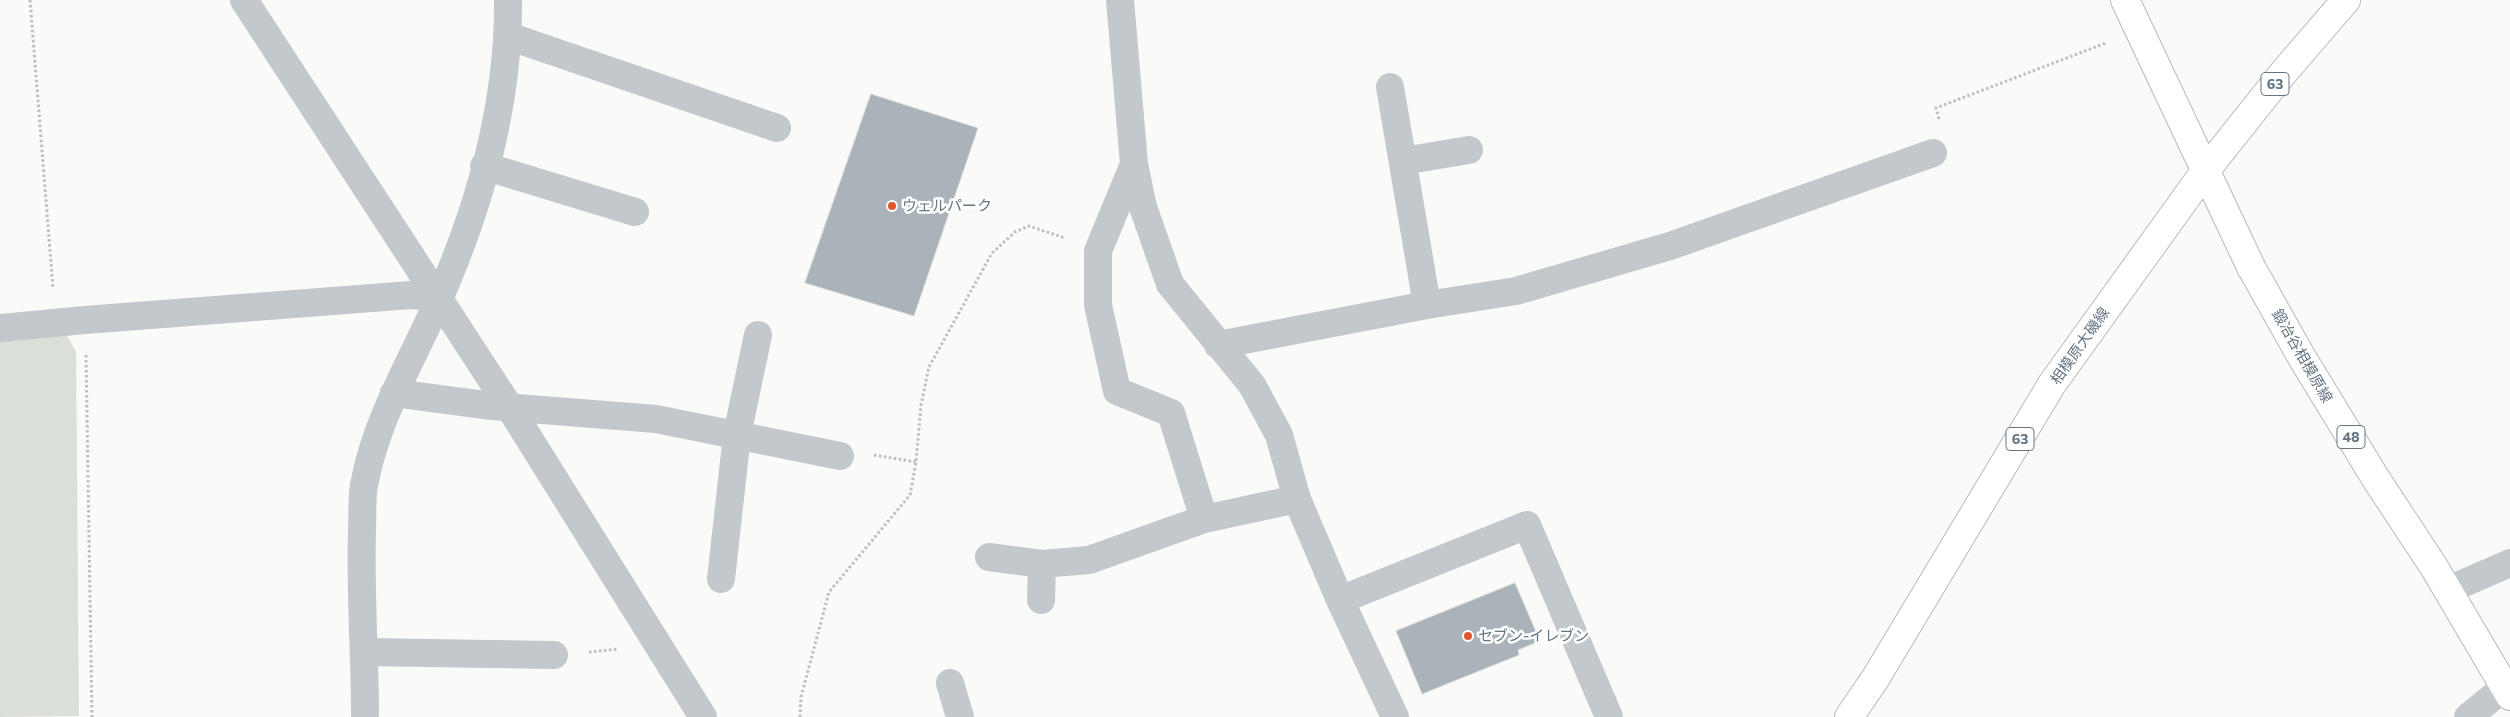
<!DOCTYPE html>
<html>
<head>
<meta charset="utf-8">
<style>
	body { margin:0 }
	canvas { display:block; background:#fafaf8 }
</style>
</head>
<body>
<canvas width="2510" height="717"></canvas>
<script>
const g = document.querySelector('canvas').getContext('2d');
g.lineJoin = 'round';
function fill(path, color) {
  g.fillStyle = color;
  g.fill(path, 'evenodd');
}
function stroke(path, color, width, dash) {
  g.strokeStyle = color;
  g.lineWidth = width;
  g.lineCap = dash ? 'butt' : 'round';
  g.setLineDash(dash || []);
  g.stroke(path);
}
function drawText(font, color, halo, rows, align = 'center') {
  g.font = font + ' Commissioner,"Noto Sans JP",sans-serif';
  g.lineWidth = 5;
  g.setLineDash([]);
  g.textBaseline = 'middle';
  g.strokeStyle = halo;
  g.fillStyle = color;
  for (const [text, x, y, turn = 0] of rows) {
    g.save();
    g.translate(x, y);
    g.rotate((+turn || 0) * Math.PI / 180);
    g.textAlign = isNaN(turn) ? turn : align;
    if (halo) g.strokeText(text, 0, 0);
    g.fillText(text, 0, 0);
    g.restore();
  }
}
fill(new Path2D(`
	M66 334 76 352 79 716 0 717V341Z`), '#dadfd7');
const building = new Path2D(`
	M871 94 978 128 914 316 805 283Z
	M1515 583 1540 641 1518 650 1519 655 1422 694 1396 631Z`);
fill(building, '#aab3b9');
stroke(building, '#dcdcda', 1);
const major = new Path2D(`
	M2125 0 2251 267 2301 356 2376 479 2434 567 2510 696
	M1849 717 1875 679 2052 384 2206 170 2284 72 2346 0`);
stroke(major, '#b5babe', 30);
stroke(new Path2D(`
	M30 0 53 288
	M1939 119 1936 108 2106 43
	M86 355 92 717
	M874 455 916 462
	M589 652 618 649
	M800 717 801 697 829 592 910 495 916 462 921 405 929 367 992 253 1015 232 1029 226 1065 238`), '#bbbfc2', 3, [2.5, 2.5]);
stroke(new Path2D(`
	M244 0 510 408 703 717
	M1120 0 1134 164 1143 207 1170 284 1252 385 1279 435 1297 499 1340 600 1395 717
	M508 36 777 128
	M1390 87 1427 305
	M1403 161 1469 150
	M1134 164 1098 251V305L1117 391 1171 413 1204 519
	M484 166 635 212
	M0 328 85 320 411 295 439 298
	M1218 345 1427 305 1516 291 1670 246 1933 153
	M394 393 492 406 656 419 840 456
	M989 557 1042 564 1089 560 1204 519 1297 499
	M721 579 737 435 758 335
	M2448 590 2510 563
	M1041 600 1042 564
	M1340 600 1527 525 1609 717
	M365 652 554 655
	M950 683 960 717
	M365 717C365 654 360 591 362 529 363 513 361 495 365 480 378 415 413 359 439 299 480 206 509 102 508 0
	M2468 717 2505 687`), '#c3c8cc', 28);
stroke(major, '#fff', 28);
for (const [x, y, r, color] of [
	[892,206,5,"#e4572e"],
	[1468,636,5,"#e4572e"]
]) {
  const dot = new Path2D();
  dot.arc(x, y, r, 0, 2 * Math.PI);
  g.fillStyle = color;
  g.fill(dot);
  stroke(dot, '#fff', 2);
}
for (const [x, y, w] of [
	[2275,84,28],
	[2351,437,28],
	[2020,439,28]
]) {
  const box = new Path2D();
  box.roundRect(x - w / 2, y - 11.5, w, 23, 4);
  g.fillStyle = '#fff';
  g.fill(box);
  stroke(box, '#657683', 1);
}
drawText('bold 14px', '#657683', null, [
	["63",2275,84],
	["48",2351,437],
	["63",2020,439]
]);
drawText('15px', '#657683', '#fff', [
	["ウェルパーク",902,206],
	["セブン-イレブン",1478,636]
], 'left');
drawText('15px', '#657683', '#fff', [
	["相模原大磯線",2080,346,-55],
	["鍛冶谷相模原線",2302,356,60]
]);
</script>
</body>
</html>
